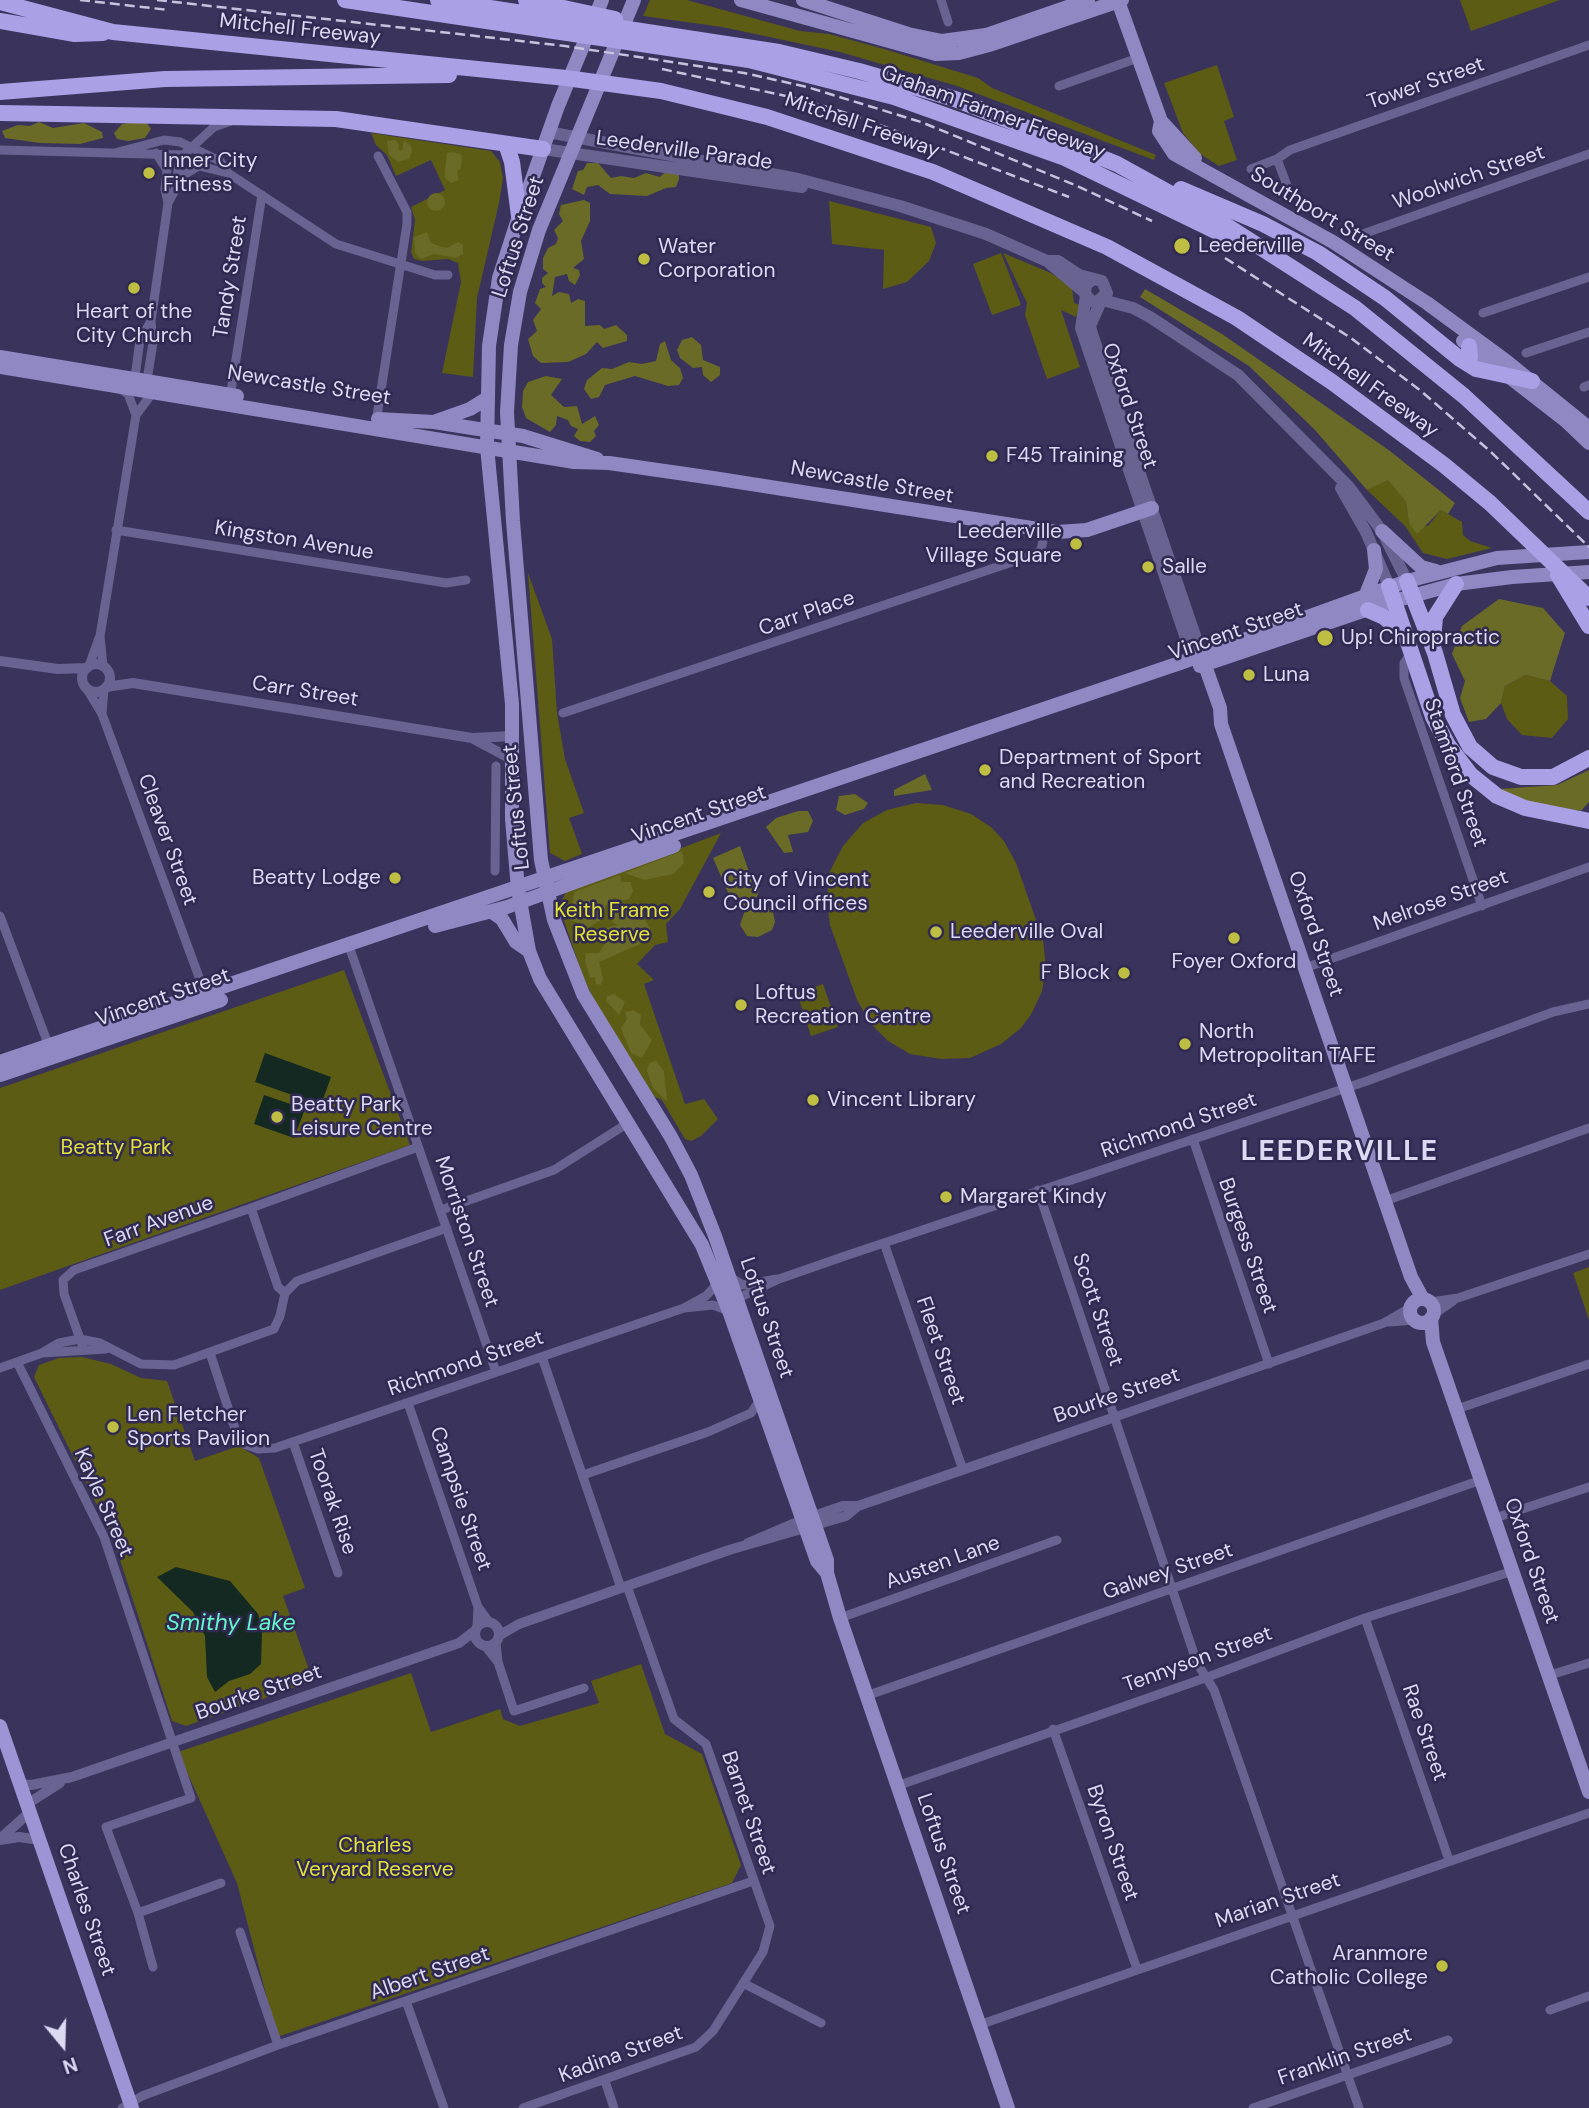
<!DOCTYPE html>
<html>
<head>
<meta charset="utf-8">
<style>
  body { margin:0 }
  #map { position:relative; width:1589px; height:2108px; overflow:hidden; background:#3a335c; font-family:"DM Sans",sans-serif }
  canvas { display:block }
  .north { position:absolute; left:28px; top:2010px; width:70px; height:70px; -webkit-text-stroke:5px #302951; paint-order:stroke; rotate:161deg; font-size:19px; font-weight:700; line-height:28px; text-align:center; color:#dcd9f3 }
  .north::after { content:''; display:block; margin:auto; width:24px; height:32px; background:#dcd9f3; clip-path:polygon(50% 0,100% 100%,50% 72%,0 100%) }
</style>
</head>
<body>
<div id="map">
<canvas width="1589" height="2108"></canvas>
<div class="north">N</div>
</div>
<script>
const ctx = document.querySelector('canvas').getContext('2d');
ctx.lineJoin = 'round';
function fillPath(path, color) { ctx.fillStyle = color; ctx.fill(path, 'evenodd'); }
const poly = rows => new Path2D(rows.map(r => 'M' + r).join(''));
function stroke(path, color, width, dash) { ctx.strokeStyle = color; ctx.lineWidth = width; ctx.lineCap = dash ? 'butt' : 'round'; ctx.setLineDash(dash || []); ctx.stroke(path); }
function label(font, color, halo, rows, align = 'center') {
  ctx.font = font + ' "DM Sans",sans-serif'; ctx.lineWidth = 5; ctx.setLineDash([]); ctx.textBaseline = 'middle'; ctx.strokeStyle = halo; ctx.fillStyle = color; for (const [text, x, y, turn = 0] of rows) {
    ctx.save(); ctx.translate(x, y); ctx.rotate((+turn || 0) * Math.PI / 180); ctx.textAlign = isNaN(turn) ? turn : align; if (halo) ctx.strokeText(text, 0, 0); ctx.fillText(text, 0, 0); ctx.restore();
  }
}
fillPath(poly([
  [650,0,687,0,800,31,829,34,884,49,978,78,992,88,1156,155,1154,160,957,86,840,52,722,27,643,16],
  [1460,0,1560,0,1471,31],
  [1217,65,1234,117,1224,121,1237,160,1219,166,1200,154,1183,133,1164,83],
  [371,133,491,151,500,162,503,178,499,203,477,298,473,377,442,373,461,282,458,263,448,259,422,261,414,259,411,252,415,220,411,207,445,190,431,160,396,176,387,155,376,145],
  [829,201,931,227,936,243,929,261,907,282,883,289,884,250,832,244],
  [1001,253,1021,305,992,315,973,264],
  [1003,253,1051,273,1072,287,1074,303,1080,305,1076,317,1061,310,1080,367,1047,379,1025,315,1027,303],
  [1388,479,1406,502,1409,523,1428,526,1441,510,1462,522,1463,535,1470,541,1492,548,1447,559,1423,553,1405,526,1367,490],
  [528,573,552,639,557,713,565,759,584,813,569,818,582,854,565,861,550,853],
  [1526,675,1550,681,1567,696,1568,719,1552,738,1522,735,1507,719,1501,703,1505,686],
  [916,803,943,805,971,814,991,827,1004,841,1016,863,1043,940,1046,968,1042,991,1032,1013,1021,1028,1001,1044,970,1058,941,1059,910,1054,888,1041,871,1024,857,1000,830,925,827,901,829,873,843,846,863,823,887,810],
  [721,833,680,909,666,924,668,942,655,945,637,964,654,980,644,984,685,1104,704,1099,718,1119,701,1136,691,1141,685,1139,662,1100,653,1096,602,1016,583,977,559,906,566,892],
  [344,970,410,1145,0,1290,0,1088],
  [823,984,838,1027,811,1036,797,993],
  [1589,1267,1589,1320,1573,1273],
  [82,1357,111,1364,141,1378,167,1381,195,1461,239,1446,259,1458,305,1588,283,1596,313,1681,186,1726,172,1721,113,1538,34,1377,39,1365,59,1358],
  [641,1664,665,1734,702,1754,741,1865,732,1883,277,2037,237,1883,178,1752,411,1673,431,1732,500,1709,503,1719,520,1726,599,1703,591,1681]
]), '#5c5c14');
fillPath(poly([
  [39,122,53,128,84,123,102,132,103,138,80,144,40,143,5,138,2,131,18,125,30,126],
  [134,122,147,123,151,129,145,138,128,141,117,139,114,133,122,124],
  [395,140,399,144,398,150,402,150,404,141,410,145,412,150,409,159,398,162,389,155,387,141],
  [453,152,462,155,461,168,457,171,459,180,451,183,445,178,445,171,447,153],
  [587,163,598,163,611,178,621,176,634,178,646,173,660,177,669,168,679,172,679,179,676,187,666,188,647,196,610,194,598,185,587,187,584,195,572,189,578,171,583,170],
  '427 202a9 9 0 1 1 18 0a9 9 0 1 1-18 0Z',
  [584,200,590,203,590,221,581,241,584,259,573,268,579,270,580,275,575,285,569,281,567,274,555,277,552,296,559,292,569,294,571,303,578,299,585,301,585,326,600,325,604,329,616,325,627,335,627,341,603,348,597,342,586,354,568,362,541,363,533,356,528,339,537,331,533,320,541,309,535,303,540,289,546,287,542,283,542,278,548,273,543,269,543,258,548,248,556,244,558,238,554,230,563,221,559,214,561,205],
  [427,232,431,243,439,246,447,248,458,242,463,245,463,254,456,258,434,254,421,259,415,253,414,237],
  [1145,289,1222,334,1390,451,1455,503,1448,514,1441,510,1417,534,1409,523,1406,502,1388,480,1367,490,1315,430,1249,366,1140,297],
  [692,337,701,345,703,360,720,367,720,375,711,382,703,375,702,367,693,368,680,358,677,350,682,340],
  [665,341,671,360,680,368,683,378,679,385,668,386,635,376,605,385,599,397,591,399,584,389,587,380,602,368,612,369,629,362,642,364,656,361,660,344],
  [546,376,562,379,551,395,564,407,577,406,582,424,595,416,599,425,594,431,596,436,590,442,580,441,574,436,578,429,571,426,568,420,557,416,556,425,550,432,526,418,522,407,523,391,528,382],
  [1499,599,1543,608,1565,633,1550,681,1526,675,1505,686,1501,703,1486,719,1469,722,1460,698,1465,681,1452,654,1462,626],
  [1589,770,1589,802,1581,811,1532,804,1499,789,1557,785],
  [925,774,932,790,894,796,894,790],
  [855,794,868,803,864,809,845,815,836,810,839,796],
  [798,811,808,811,813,821,808,832,788,835,793,852,784,853,766,827,776,818],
  [740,846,754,886,760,888,757,897,749,900,755,906,764,905,773,912,775,922,772,930,758,937,747,936,740,925,744,913,742,907,729,895,713,858],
  [682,851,684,863,673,874,644,880,625,873],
  [620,875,621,882,630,882,633,891,629,899,620,901,614,897,612,903,606,905,601,920,589,927,570,920,574,892],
  [625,907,631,910,634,918,645,920,650,928,649,934,640,944,599,962,603,978,601,985,596,984,595,977,590,978,585,961,586,953,599,953,610,936,604,934,602,929,618,925,612,922,615,911],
  [614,994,625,1002,619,1015,606,1001,607,996],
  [633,1010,641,1015,640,1025,652,1040,642,1058,631,1053,621,1028,627,1019,625,1012],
  [656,1061,664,1071,667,1101,653,1088,647,1071,649,1063]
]), '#6a6b26');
fillPath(poly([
  [265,1053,331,1077,321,1105,255,1082],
  [264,1095,305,1109,294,1138,254,1124],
  [176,1567,230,1581,258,1614,262,1632,261,1664,250,1674,229,1681,215,1692,207,1677,205,1636,193,1612,157,1577]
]), '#142922');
stroke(poly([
  [941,0,948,22],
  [1059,86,1138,58],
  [0,150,184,155],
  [118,152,164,140,180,142,220,161,228,173,336,244,435,275,448,275],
  [156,153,167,170,165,189,168,203],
  [1277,159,1288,188],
  [1251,169,1277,159,1290,150,1589,45],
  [177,179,199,166,228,173],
  [1360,235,1589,154],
  [1483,313,1589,277],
  [1526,353,1589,332],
  [147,380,153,343,151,321,168,203,175,190,180,158,214,127,231,121],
  [134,384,140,340,151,321],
  [1584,387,1589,385],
  [122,390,128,394,136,415],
  [230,397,262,195],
  [376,422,407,224,407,212,378,156],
  [116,530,446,583,466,580],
  [1411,653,1404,663,1404,678,1482,906],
  [89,666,99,638],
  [103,666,100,636,136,415,153,392],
  [87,689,102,714,206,996],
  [563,713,1033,555,1041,550,1045,530],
  [102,714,104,689],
  [495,871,496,766],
  [0,916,50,1049],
  [349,946,496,1372],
  [1305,968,1589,867],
  [1193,1139,1269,1364],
  [1038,1190,1197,1663,1214,1690,1359,2108],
  [1385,1201,1589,1128],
  [251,1208,418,1147],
  [441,1210,554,1170,628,1123],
  [884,1243,963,1470],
  [731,1278,743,1285,777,1279],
  [732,1301,779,1279,845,1256,1364,1082,1553,1012,1589,1004],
  [1431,1302,1458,1298,1589,1254],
  [684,1308,713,1305,729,1311],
  [1433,1315,1453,1301],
  [1390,1322,1414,1320],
  [84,1350,64,1294,63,1280,74,1270,251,1208,278,1287,285,1293],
  [42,1353,106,1349],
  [210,1353,236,1432,244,1444,258,1449,275,1448,684,1308,706,1296,718,1283],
  [542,1357,621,1588],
  [17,1362,104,1537,191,1798,106,1827,138,1913,153,1967],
  [0,1368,42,1353,59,1343,80,1339,100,1343,141,1364,174,1365,274,1329,280,1316,285,1293,297,1281,447,1228],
  [408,1403,478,1607,489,1622],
  [1457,1409,1589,1364],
  [1115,1417,1384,1323,1410,1308],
  [293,1442,338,1573],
  [583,1475,708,1432,751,1413,760,1400],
  [1495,1518,1589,1487],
  [840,1618,1057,1540],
  [1365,1618,1449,1860],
  [477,1627,478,1607],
  [496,1643,498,1662,514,1711,584,1688],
  [485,1646,497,1661],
  [1547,1676,1589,1663],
  [866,1696,1481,1480],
  [1053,1729,1137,1969],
  [897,1786,1205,1678,1365,1618,1513,1571],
  [138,1913,221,1883],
  [240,1932,278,2045],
  [743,1983,821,2023],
  [406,2001,444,2108],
  [1550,2010,1589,1996],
  [979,2025,1589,1813],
  [605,2081,614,2108],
  [122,2108,142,2096,278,2045,753,1881],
  [523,2108,696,2047,713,2031,763,1952,770,1926,706,1744,674,1719,627,1586],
  [1253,2108,1448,2040]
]), '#686390', 9);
stroke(poly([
  [0,661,58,669,87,668],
  '82 678a14 14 0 1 1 28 0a14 14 0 1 1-28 0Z',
  [106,687,133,683,472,738,513,736],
  [472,738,513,760],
  [748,1543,802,1520,843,1506,858,1506,1115,1417],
  '475 1634a12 12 0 1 1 24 0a12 12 0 1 1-24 0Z',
  [500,1635,519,1624,729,1550,846,1516,858,1506],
  [20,1784,31,1785,72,1777,459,1643,476,1630],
  [27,1804,60,1783],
  [2,1837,30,1812],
  [0,1840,19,1837,40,1840]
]), '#686390', 10);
stroke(poly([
  [548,132,798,179,900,206,986,234,1047,261,1084,292],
  [543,149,802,187],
  [1047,261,1058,261,1079,275,1102,281,1107,293,1097,302,1091,301,1085,294,1086,285,1092,280],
  [1086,296,1081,328,1193,659],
  [1102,300,1133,308,1150,317,1238,375,1349,487,1382,531,1407,581],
  [1101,301,1090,326,1093,337,1202,656],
  [1341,488,1366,532,1389,586]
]), '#686390', 12);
stroke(poly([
  [602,0,558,106,519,216,499,278,489,346,487,447,512,704,512,819,518,889,529,951,540,979,702,1245,729,1311,817,1561,827,1573],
  [634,0,539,230,520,292,511,345,507,412,513,521,541,860,554,920,583,994,671,1137,691,1175,715,1236,827,1560,827,1573,840,1618,1008,2108],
  [741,0,936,54,959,53,989,45,1122,0],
  [803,0,908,34,942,41,986,35,1088,0],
  [1118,1,1161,121,1159,131,1174,154,1333,242,1427,303,1506,361,1589,428],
  [1161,121,1195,158],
  [1463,341,1566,421,1589,443],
  [0,357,237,396],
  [0,367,574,462,609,463,713,478,1057,532,1087,530,1152,508],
  [378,419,434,422,523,436,597,459],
  [436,421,470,409,486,399],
  [1382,531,1421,567,1436,571],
  [1365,597,1376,569,1374,550],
  [1202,657,1220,708,1221,724,1411,1277,1423,1299],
  [1200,666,1383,604,1456,584,1512,577,1589,572],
  [492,912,502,919,516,942,529,951],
  [435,926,507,907,674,846],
  [0,1062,1180,663,1407,581,1497,558,1589,552],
  [0,1075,221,1000],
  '1410 1311a12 12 0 1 1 24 0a12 12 0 1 1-24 0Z',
  [1431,1318,1433,1342,1589,1792]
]), '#8f88c3', 14);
stroke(poly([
  [0,1726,132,2108]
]), '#9c94d4', 14);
stroke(poly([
  [345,0,749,60,894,97,1065,158,1232,239],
  [438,0,779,52,859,71,955,99,1117,164,1213,217,1355,308,1464,396,1589,512],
  [526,0,615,19],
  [0,2,113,32,566,78,661,91,767,117,933,172,1107,247,1237,318,1332,382,1444,465,1490,503,1589,598],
  [0,21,75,34,103,33],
  [0,92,165,79,449,75],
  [0,113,336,119,543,149],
  [506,144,512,162,519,216],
  [1181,189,1263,224,1318,253,1385,298,1460,359,1476,369,1532,381],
  [1460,359,1470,357,1469,346],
  [1558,575,1589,626],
  [1407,581,1435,653,1453,715,1470,747,1493,767,1521,777,1553,777,1589,758],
  [1389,586,1433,717,1448,745,1471,775,1497,796,1525,808,1589,821],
  [1368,610,1384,617,1405,635],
  [1433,640,1435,617,1456,584]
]), '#a9a0e5', 16);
stroke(poly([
  [80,0,169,10],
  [157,0,565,46,744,73,807,87,921,122,1075,185,1152,221],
  [662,69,804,100,859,117,1069,197],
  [1225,258,1351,338,1421,391,1491,452,1589,547]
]), '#c6c3df', 2.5, [10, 5]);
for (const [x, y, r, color] of [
  [149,173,7,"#bebf42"],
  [1182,246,9,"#bebf42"],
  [644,259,7,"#bebf42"],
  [134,288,7,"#bebf42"],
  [992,456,7,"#bebf42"],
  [1076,544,7,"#bebf42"],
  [1148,567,7,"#bebf42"],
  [1325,638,9,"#bebf42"],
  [1249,675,7,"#bebf42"],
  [985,770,7,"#bebf42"],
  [395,878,7,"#bebf42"],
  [709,892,7,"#bebf42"],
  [936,932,7,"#bebf42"],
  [1234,938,7,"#bebf42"],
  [1124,973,7,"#bebf42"],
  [741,1005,7,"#bebf42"],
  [1185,1044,7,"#bebf42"],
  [813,1100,7,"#bebf42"],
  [277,1117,7,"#bebf42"],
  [946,1197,7,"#bebf42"],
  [113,1427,7,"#bebf42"],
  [1442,1966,7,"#bebf42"]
]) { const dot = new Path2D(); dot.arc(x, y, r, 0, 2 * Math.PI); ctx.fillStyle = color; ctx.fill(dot); stroke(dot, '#302951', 2.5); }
label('21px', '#dcd9f3', '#302951', [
  ["Mitchell Freeway",300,30,6],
  ["Tower Street",1426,84,-19],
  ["Graham Farmer Freeway",993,113,20],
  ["Mitchell Freeway",862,126,19],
  ["Leederville Parade",684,151,8],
  ["Woolwich Street",1469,178,-19],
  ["Southport Street",1322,215,31],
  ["Loftus Street",519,237,-72],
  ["Tandy Street",231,277,-81],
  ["Newcastle Street",309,386,9],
  ["Mitchell Freeway",1370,386,36],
  ["Oxford Street",1129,406,71],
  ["Newcastle Street",872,483,10],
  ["Kingston Avenue",294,541,9],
  ["Carr Place",807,614,-19],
  ["Vincent Street",1236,632,-19],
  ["Carr Street",305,692,9],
  ["Stamford Street",1455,773,71],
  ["Loftus Street",517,807,-96],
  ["Vincent Street",699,815,-19],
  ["Cleaver Street",167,840,70],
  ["Melrose Street",1441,901,-20],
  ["Oxford Street",1315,934,71],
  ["Vincent Street",163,998,-19],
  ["Richmond Street",1179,1126,-19],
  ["Farr Avenue",159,1222,-20],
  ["Morriston Street",466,1232,71],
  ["Burgess Street",1247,1246,71],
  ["Scott Street",1097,1310,71],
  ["Loftus Street",766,1318,71],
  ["Fleet Street",940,1351,71],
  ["Richmond Street",466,1364,-19],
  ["Bourke Street",1117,1396,-19],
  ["Campsie Street",460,1499,71],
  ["Toorak Rise",332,1502,71],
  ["Kayle Street",103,1503,66],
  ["Oxford Street",1531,1561,71],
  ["Austen Lane",943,1563,-20],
  ["Galwey Street",1168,1572,-19],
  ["Tennyson Street",1198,1660,-20],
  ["Bourke Street",259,1693,-19],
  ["Rae Street",1424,1733,71],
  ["Barnet Street",748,1813,71],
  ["Byron Street",1112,1843,71],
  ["Loftus Street",943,1854,71],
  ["Marian Street",1278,1901,-19],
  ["Charles Street",86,1910,71],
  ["Albert Street",430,1974,-19],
  ["Kadina Street",621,2055,-20],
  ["Franklin Street",1345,2057,-19]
]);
label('21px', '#dcd9f3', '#302951', [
  ["Inner City",163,161],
  ["Fitness",163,185],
  ["Leederville",1198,246],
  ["Water",658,247],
  ["Corporation",658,271],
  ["Heart of the",134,312,"center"],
  ["City Church",134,336,"center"],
  ["F45 Training",1006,456],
  ["Leederville",1062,532,"right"],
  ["Village Square",1062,556,"right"],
  ["Salle",1162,567],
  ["Up! Chiropractic",1341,638],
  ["Luna",1263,675],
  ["Department of Sport",999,758],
  ["and Recreation",999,782],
  ["Beatty Lodge",381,878,"right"],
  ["City of Vincent",723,880],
  ["Council offices",723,904],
  ["Leederville Oval",950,932],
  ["Foyer Oxford",1234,962,"center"],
  ["F Block",1110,973,"right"],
  ["Loftus",755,993],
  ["Recreation Centre",755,1017],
  ["North",1199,1032],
  ["Metropolitan TAFE",1199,1056],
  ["Vincent Library",827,1100],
  ["Beatty Park",291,1105],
  ["Leisure Centre",291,1129],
  ["Margaret Kindy",960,1197],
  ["Len Fletcher",127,1415],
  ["Sports Pavilion",127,1439],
  ["Aranmore",1428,1954,"right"],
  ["Catholic College",1428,1978,"right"]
], 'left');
label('21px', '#e3e336', '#302951', [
  ["Keith Frame",612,911],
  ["Reserve",612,935],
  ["Beatty Park",116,1148],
  ["Charles",375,1846],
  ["Veryard Reserve",375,1870]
]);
label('italic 23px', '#62f7ca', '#302951', [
  ["Smithy Lake",231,1624]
]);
ctx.letterSpacing = '2px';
label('bold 28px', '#dcd9f3', '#302951', [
  ["LEEDERVILLE",1340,1153]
]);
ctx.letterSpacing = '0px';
</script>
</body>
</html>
